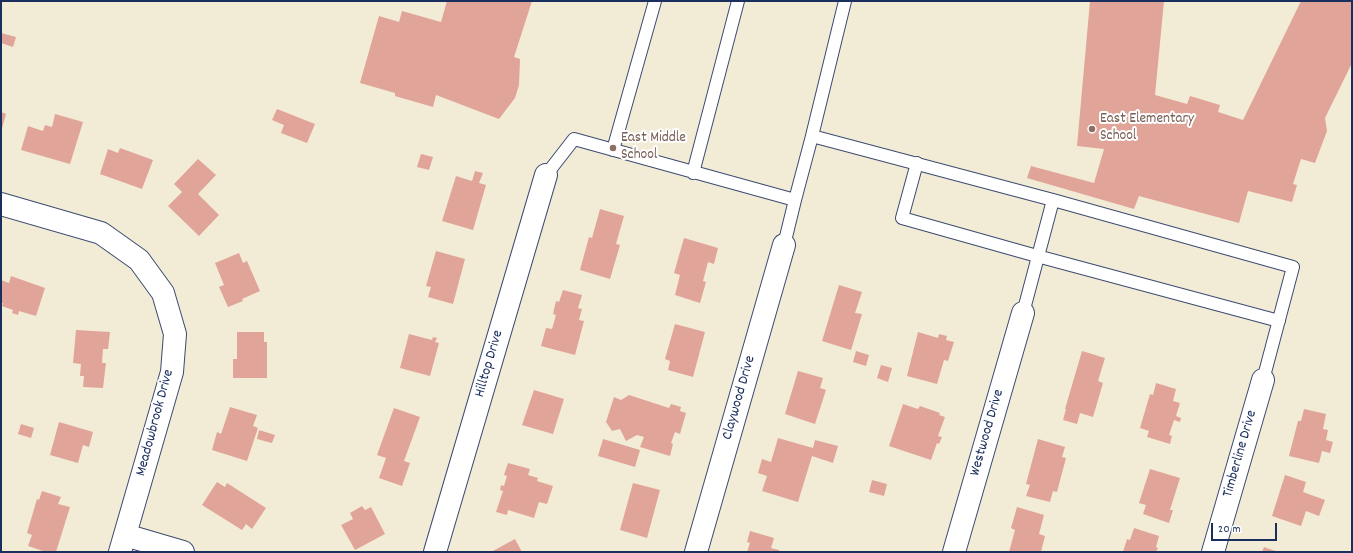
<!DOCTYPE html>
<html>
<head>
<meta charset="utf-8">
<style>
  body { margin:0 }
  #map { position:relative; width:1353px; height:553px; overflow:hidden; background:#f2ecd7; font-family:Dekko,sans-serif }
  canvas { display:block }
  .frame { position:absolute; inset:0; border:2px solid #1b2f5e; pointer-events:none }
  .scale { position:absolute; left:1211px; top:523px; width:66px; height:18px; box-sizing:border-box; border:2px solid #1b2f5e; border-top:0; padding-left:5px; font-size:12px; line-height:14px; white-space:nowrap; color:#1b2f5e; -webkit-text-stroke:3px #fff; paint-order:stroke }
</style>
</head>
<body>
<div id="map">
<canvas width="1353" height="553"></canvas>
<div class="frame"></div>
<div class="scale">20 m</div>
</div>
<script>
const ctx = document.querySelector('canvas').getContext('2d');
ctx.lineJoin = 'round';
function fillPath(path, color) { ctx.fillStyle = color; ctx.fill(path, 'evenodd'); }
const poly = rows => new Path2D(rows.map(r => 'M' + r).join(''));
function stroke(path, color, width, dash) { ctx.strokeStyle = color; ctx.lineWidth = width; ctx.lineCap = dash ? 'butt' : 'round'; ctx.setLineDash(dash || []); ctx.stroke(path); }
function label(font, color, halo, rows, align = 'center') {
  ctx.font = font + ' Dekko,sans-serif'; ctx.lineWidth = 4; ctx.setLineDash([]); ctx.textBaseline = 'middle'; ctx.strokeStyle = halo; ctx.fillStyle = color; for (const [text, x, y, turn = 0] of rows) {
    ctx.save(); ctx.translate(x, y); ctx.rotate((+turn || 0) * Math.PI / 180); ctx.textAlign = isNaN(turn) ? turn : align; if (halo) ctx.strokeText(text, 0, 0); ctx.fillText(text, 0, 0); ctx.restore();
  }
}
fillPath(poly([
  [447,1,532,1,514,57,520,59,519,85,515,98,499,119,436,95,433,107,395,96,395,93,360,83,379,16,399,22,402,11,441,22],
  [1090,1,1164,1,1155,95,1187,104,1190,96,1220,105,1218,112,1243,120,1301,1,1352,1,1352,63,1325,118,1327,131,1315,163,1301,159,1293,184,1297,185,1292,202,1248,191,1239,223,1139,196,1134,209,1027,178,1031,166,1094,183,1104,149,1077,146],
  [1,33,16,37,13,47,1,43],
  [277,109,315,124,307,143,281,133,284,125,272,120],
  [1,112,6,114,1,132],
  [55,114,83,122,70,164,21,150,28,126,43,131,45,125,52,127],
  [120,148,153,160,142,189,100,174,108,149,118,153],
  [421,154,433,157,429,170,417,167],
  [198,159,216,175,198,194,219,215,199,236,168,206,182,192,174,184],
  [475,171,483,173,479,183,486,185,473,230,442,221,456,176,472,181],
  [600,209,624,216,616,244,620,245,610,279,580,270,589,237,592,238],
  [684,238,718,248,714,264,708,262,703,281,706,282,700,303,675,295,680,275,674,273],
  [436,251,465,259,453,304,428,297,431,287,426,286],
  [239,253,243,263,247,261,260,291,242,299,243,301,228,307,219,287,224,285,215,263],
  [11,276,45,288,36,316,19,311,18,315,12,313,13,310,2,306,3,303,1,303,1,280,9,283],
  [839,285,862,292,855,313,862,314,851,350,822,341],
  [563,290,582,295,578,308,582,309,579,320,584,321,575,355,541,346,546,328,552,329,556,315,553,314,556,301,559,302],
  [675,324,705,332,693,377,668,370,670,361,665,359],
  [76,330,110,332,108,349,103,349,102,363,106,363,103,388,83,387,84,376,80,376,81,364,73,363],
  [237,332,264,332,264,342,267,342,267,378,233,378,233,359,237,359],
  [918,332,938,338,939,334,947,336,946,340,954,342,948,361,944,360,937,384,907,376],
  [409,334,432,340,433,337,437,338,435,342,439,343,430,376,400,368],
  [856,351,869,355,866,366,853,362],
  [1082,351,1105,358,1098,381,1103,383,1093,417,1080,413,1077,424,1063,420,1066,409,1065,409],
  [881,365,892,368,888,382,877,378],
  [798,371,823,378,820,388,826,390,815,424,785,414],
  [1156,383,1176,389,1173,401,1180,403,1176,416,1181,418,1180,422,1174,420,1169,435,1172,436,1170,444,1147,437,1149,431,1140,428,1150,394,1153,395],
  [534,390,564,399,553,434,522,425],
  [629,395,669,408,671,404,681,407,680,411,686,413,680,434,675,432,671,443,673,444,670,456,640,447,644,437,637,435,626,441,620,429,612,431,606,422,614,397,621,400],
  [903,404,918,409,920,406,940,413,939,415,945,417,938,436,942,437,939,444,937,443,931,460,889,446],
  [230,407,257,415,253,426,258,428,247,461,212,450,217,432,221,434],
  [394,408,420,417,404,461,410,463,402,486,379,478,386,458,377,455],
  [1304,409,1326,414,1323,429,1328,430,1326,440,1333,442,1330,453,1322,451,1319,463,1289,456,1298,421,1301,421],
  [59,422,93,432,89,447,83,445,78,463,50,455],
  [21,424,34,428,31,438,18,434],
  [259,430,275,435,272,443,257,439],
  [778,438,813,448,815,440,838,446,833,463,812,456,798,502,762,491,767,476,758,473,762,459,771,462],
  [603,439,640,450,635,467,598,456],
  [1038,439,1065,447,1062,457,1066,458,1057,492,1053,491,1050,502,1026,496,1030,485,1026,484],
  [508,463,530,469,528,475,538,478,537,481,553,486,547,504,539,502,534,518,508,510,507,515,496,512,503,491,500,490,501,485,504,486,507,476,504,475],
  [1150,469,1180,478,1170,510,1173,510,1169,523,1143,514,1146,505,1139,503],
  [1285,475,1306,482,1303,492,1325,500,1319,516,1306,511,1301,526,1272,516],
  [872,480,887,484,884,496,869,492],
  [217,482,225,487,227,483,266,508,252,529,246,524,242,530,202,505],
  [633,483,660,490,647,538,620,530],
  [42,491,61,497,58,504,70,507,56,552,46,552,28,546,32,535,27,533,37,499,39,500],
  [362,506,365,510,371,507,385,534,355,550,341,525,353,519,350,513],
  [1017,507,1044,515,1039,534,1045,536,1041,552,1009,552,1015,530,1011,528],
  [1134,528,1159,536,1156,547,1158,548,1156,552,1123,552,1127,539,1130,540],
  [750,531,774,538,771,548,779,550,779,552,747,552,750,543,747,542],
  [515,539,522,552,491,552],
  [1264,547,1278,552,1262,552]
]), '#e1a499');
const lane = poly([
  [845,1,812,136,1053,200,1293,267,1263,380],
  [613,150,655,1],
  [917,163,902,218,1037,256,1279,321],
  [693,173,738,1],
  [546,175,574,139,795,200,784,245],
  [795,200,812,136],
  [1023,313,1053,200]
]);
const street = poly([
  [1,204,101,233,139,260,163,293,175,334,172,372,120,552],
  [125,535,183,552],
  [435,552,546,175],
  [696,552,784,245],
  [954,552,1023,313],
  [1213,552,1263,380]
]);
stroke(lane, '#3b4b70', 14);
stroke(street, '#3b4b70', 24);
stroke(lane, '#fff', 12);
stroke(street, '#fff', 22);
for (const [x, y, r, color] of [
  [1092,129,4,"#8d6e63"],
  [613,148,4,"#8d6e63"]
]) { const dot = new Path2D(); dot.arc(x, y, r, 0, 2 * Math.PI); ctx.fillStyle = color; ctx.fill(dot); stroke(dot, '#fff', 1.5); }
label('15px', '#785e54', '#fff', [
  ["East Elementary",1100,120],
  ["School",1100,137],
  ["East Middle",621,139],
  ["School",621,156]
], 'left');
label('15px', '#1b2f5e', '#fff', [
  ["Hilltop Drive",490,364,-74],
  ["Claywood Drive",740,398,-74],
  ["Meadowbrook Drive",156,423,-75],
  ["Westwood Drive",988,433,-74],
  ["Timberline Drive",1241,454,-74]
]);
</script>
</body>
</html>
